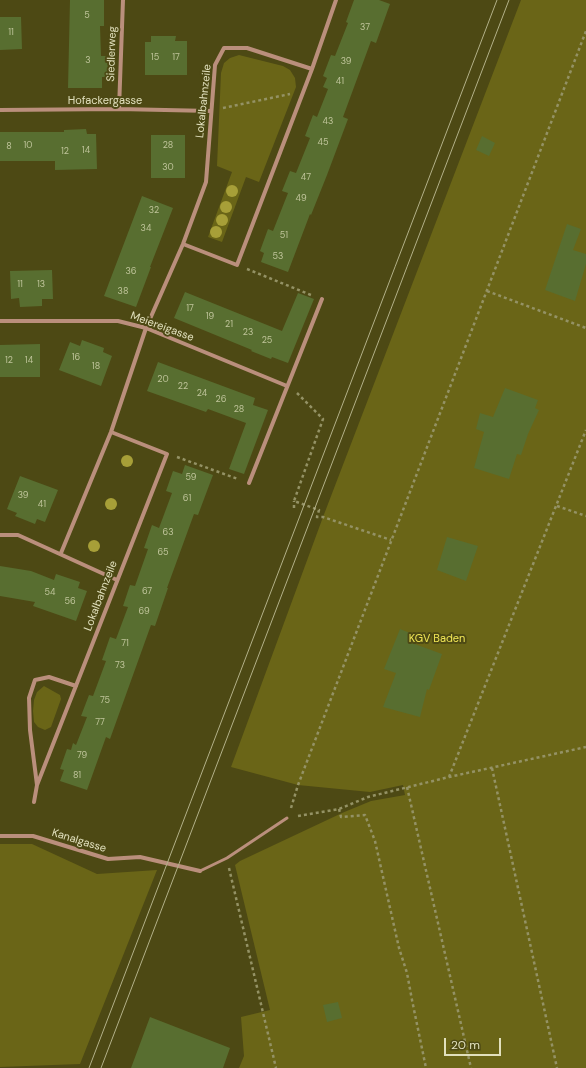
<!DOCTYPE html>
<html>
<head>
<meta charset="utf-8">
<style>
  body { margin:0 }
  #map { position:relative; width:586px; height:1068px; overflow:hidden; background:#4d4914; font-family:"DM Sans",sans-serif }
  canvas { display:block }
  .scale { position:absolute; left:444px; top:1038px; width:57px; height:18px; box-sizing:border-box; border:2px solid #e1e0bd; border-top:0; padding-left:5px; font-size:12px; line-height:14px; white-space:nowrap; color:#e1e0bd; -webkit-text-stroke:3px #4d4914; paint-order:stroke }
</style>
</head>
<body>
<div id="map">
<canvas width="586" height="1068"></canvas>
<div class="scale">20 m</div>
</div>
<script>
const ctx = document.querySelector('canvas').getContext('2d');
ctx.lineJoin = 'round';
function fillPath(path, color) { ctx.fillStyle = color; ctx.fill(path, 'evenodd'); }
const poly = rows => new Path2D(rows.map(r => 'M' + r).join(''));
function stroke(path, color, width, dash) { ctx.strokeStyle = color; ctx.lineWidth = width; ctx.lineCap = dash ? 'butt' : 'round'; ctx.setLineDash(dash || []); ctx.stroke(path); }
function label(font, color, halo, rows, align = 'center') {
  ctx.font = font + ' "DM Sans",sans-serif'; ctx.lineWidth = 4; ctx.setLineDash([]); ctx.textBaseline = 'middle'; ctx.strokeStyle = halo; ctx.fillStyle = color; for (const [text, x, y, turn = 0] of rows) {
    ctx.save(); ctx.translate(x, y); ctx.rotate((+turn || 0) * Math.PI / 180); ctx.textAlign = isNaN(turn) ? turn : align; if (halo) ctx.strokeText(text, 0, 0); ctx.fillText(text, 0, 0); ctx.restore();
  }
}
fillPath(poly([
  [521,0,586,0,586,1068,239,1068,244,1056,241,1017,270,1010,235,865,240,861,342,813,371,801,405,795,403,785,370,792,298,785,231,767,323,517],
  [239,55,283,66,290,70,295,78,296,87,259,182,246,177,222,242,208,237,232,172,217,166,221,73,224,63,230,58],
  [44,686,60,695,61,699,51,727,45,730,38,727,34,722,33,711,34,700,37,692],
  [0,844,32,844,97,874,157,870,80,1064,0,1067]
]), '#6a6517');
fillPath(poly([
  [70,0,104,0,104,26,100,26,101,56,109,56,109,77,102,77,102,88,68,88],
  [354,0,379,0,390,4,376,43,371,41,343,117,348,119,327,175,311,215,310,214,288,272,261,262,264,253,260,251,268,229,273,231,288,193,282,191,290,171,296,173,310,138,305,136,313,115,317,117,328,89,323,87,327,78,323,76,331,55,335,56,348,23,346,22],
  [0,17,21,17,22,49,0,50],
  [151,36,176,36,175,41,187,41,187,75,145,75,145,42,151,42],
  [86,129,87,134,96,134,97,169,55,170,55,161,0,161,0,132,64,132,64,130],
  [151,135,185,135,185,178,151,178],
  [482,136,495,143,489,156,476,150],
  [142,196,173,208,150,267,151,267,136,307,104,296],
  [567,224,581,229,573,250,586,254,586,264,575,301,545,290],
  [52,270,53,299,42,299,42,306,20,307,19,298,11,299,10,271],
  [185,292,282,331,298,293,314,299,288,363,272,357,271,359,251,351,252,350,174,318],
  [82,340,104,348,103,352,112,356,101,386,59,370,70,342,80,346],
  [40,344,40,377,0,377,0,345],
  [158,362,255,398,253,405,268,410,244,474,229,469,246,423,208,409,206,412,147,391],
  [505,388,538,400,535,408,539,410,528,434,521,455,517,454,509,479,474,468,484,432,476,429,480,413,493,417],
  [185,465,213,475,198,515,194,514,167,588,168,588,155,626,151,625,110,739,106,737,87,790,60,781,64,770,60,769,67,749,71,750,73,743,76,745,87,717,81,716,89,695,93,696,106,661,102,660,110,637,116,639,128,607,123,606,130,585,135,586,148,549,144,548,152,525,159,528,172,493,166,491,173,471,182,474],
  [20,476,58,490,45,522,37,519,35,524,15,516,17,513,7,509],
  [447,537,478,546,466,581,437,570],
  [0,566,31,571,54,580,56,574,80,582,78,588,87,591,76,621,33,606,35,602,0,596],
  [400,629,415,635,412,643,442,654,429,690,427,689,420,717,383,707,396,673,384,669],
  [338,1002,342,1018,327,1022,323,1005],
  [150,1017,230,1048,223,1068,131,1068]
]), '#586e30');
stroke(poly([
  [223,108,290,94],
  [247,269,311,295],
  [487,291,586,328],
  [297,393,323,419,294,501,319,510,317,517,323,517,391,540],
  [177,457,238,479],
  [557,506,586,516],
  [294,508,294,501],
  [492,768,557,1068],
  [449,777,586,430],
  [407,787,471,1068],
  [291,808,298,785,586,31],
  [339,809,341,817,365,815,375,841,399,948,407,973,412,1000,426,1068],
  [298,816,339,809,368,797,449,777,586,747],
  [229,868,276,1068]
]), '#949265', 2.5, [3, 3]);
stroke(poly([
  [200,871,227,858,287,818]
]), '#ba8f7c', 3);
stroke(poly([
  [119,109,123,0],
  [0,110,119,109,211,111],
  [183,244,237,265,312,69,336,0],
  [0,321,118,321,146,328,287,386],
  [249,483,322,299],
  [0,535,18,535,117,580],
  [61,553,111,432,146,328,183,244,206,182,215,65,224,48,247,48,312,69],
  [37,785,30,730,29,698,35,680,49,677,76,686],
  [34,802,37,785,167,454,111,432],
  [0,836,33,836,108,859,140,857,200,871]
]), '#ba8f7c', 4);
stroke(poly([
  [89,1068,497,0],
  [101,1068,509,0]
]), '#b3b189', 1);
ctx.fillStyle = '#a79f38';
for (const [x, y] of [
  [232,191],
  [226,207],
  [222,220],
  [216,232],
  [127,461],
  [111,504],
  [94,546]
]) { ctx.beginPath(); ctx.arc(x, y, 6, 0, 2 * Math.PI); ctx.fill(); }
label('9px', '#bfc49a', null, [
  ["5",87,16],
  ["37",365,28],
  ["11",11,33],
  ["15",155,58],
  ["17",176,58],
  ["3",88,61],
  ["39",346,62],
  ["41",340,82],
  ["43",328,122],
  ["45",323,143],
  ["10",28,146],
  ["28",168,146],
  ["8",9,147],
  ["14",86,151],
  ["12",65,152],
  ["30",168,168],
  ["47",306,178],
  ["49",301,199],
  ["32",154,211],
  ["34",146,229],
  ["51",284,236],
  ["53",278,257],
  ["36",131,272],
  ["11",20,285],
  ["13",41,285],
  ["38",123,292],
  ["17",190,309],
  ["19",210,317],
  ["21",229,325],
  ["23",248,333],
  ["25",267,341],
  ["16",76,358],
  ["12",9,361],
  ["14",29,361],
  ["18",96,367],
  ["20",163,380],
  ["22",183,387],
  ["24",202,394],
  ["26",221,400],
  ["28",239,410],
  ["59",191,478],
  ["39",23,496],
  ["61",187,499],
  ["41",42,505],
  ["63",168,533],
  ["65",163,553],
  ["67",147,592],
  ["54",50,593],
  ["56",70,602],
  ["69",144,612],
  ["71",125,644],
  ["73",120,666],
  ["75",105,701],
  ["77",100,723],
  ["79",82,756],
  ["81",77,776]
]);
label('11px', '#e1e0bd', '#4d4914', [
  ["Siedlerweg",112,54,-88],
  ["Hofackergasse",105,101],
  ["Lokalbahnzeile",204,101,-84],
  ["Meiereigasse",162,327,20],
  ["Lokalbahnzeile",101,596,-69],
  ["Kanalgasse",79,841,17]
]);
label('11px', '#f0e655', '#4d4914', [
  ["KGV Baden",437,639]
]);
</script>
</body>
</html>
